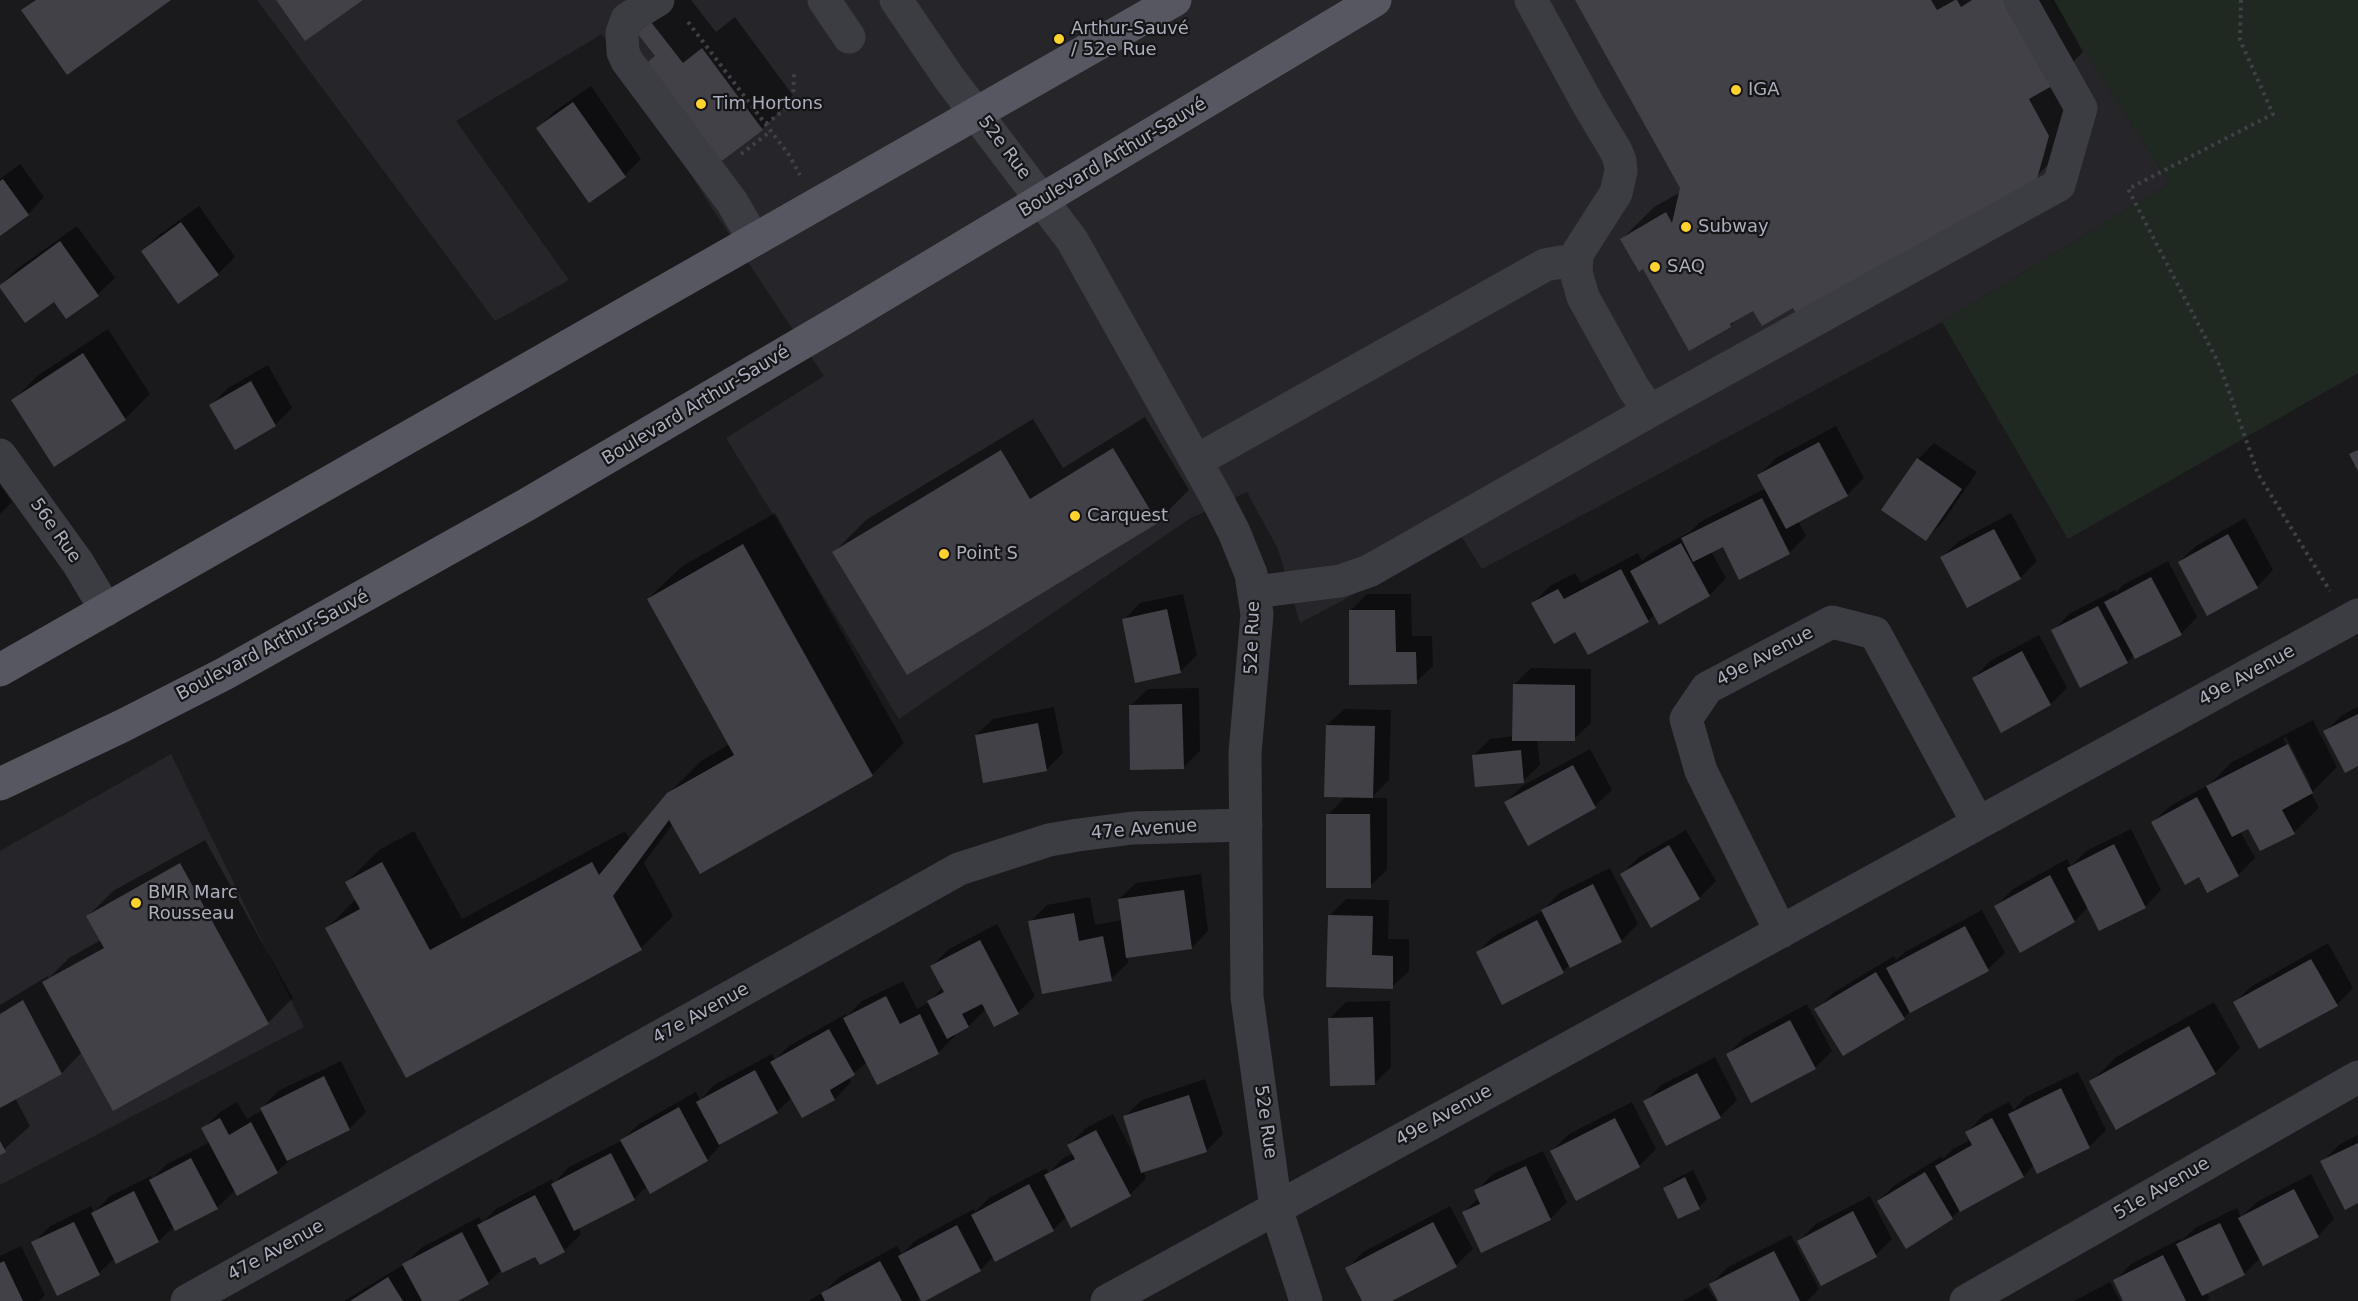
<!DOCTYPE html>
<html>
<head>
<meta charset="utf-8">
<style>
  body { margin:0 }
  canvas { display:block; background:#1a191c }
</style>
</head>
<body>
<canvas width="2358" height="1301"></canvas>
<script>
const ctx = document.querySelector('canvas').getContext('2d');
ctx.lineJoin = 'round';
function fillPath(path, color) { ctx.fillStyle = color; ctx.fill(path, 'evenodd'); }
const poly = rows => new Path2D(rows.map(r => 'M' + r).join(''));
function stroke(path, color, width, dash) { ctx.strokeStyle = color; ctx.lineWidth = width; ctx.lineCap = dash ? 'butt' : 'round'; ctx.setLineDash(dash || []); ctx.stroke(path); }
function label(font, color, halo, rows, align = 'center') {
  ctx.font = font + ' "DejaVu Sans",sans-serif'; ctx.lineWidth = 4.5; ctx.setLineDash([]); ctx.textBaseline = 'middle'; ctx.strokeStyle = halo; ctx.fillStyle = color; for (const [text, x, y, turn = 0] of rows) {
    ctx.save(); ctx.translate(x, y); ctx.rotate((+turn || 0) * Math.PI / 180); ctx.textAlign = isNaN(turn) ? turn : align; if (halo) ctx.strokeText(text, 0, 0); ctx.fillText(text, 0, 0); ctx.restore();
  }
}
fillPath(poly([
  [257,0,2051,0,2170,183,1942,322,1482,569,1462,537,1300,623,1278,549,1247,492,1189,519,899,719,726,438,824,376,715,213,602,34,456,121,569,280,495,321],
  [171,754,304,1027,0,1185,0,851]
]), '#262529');
fillPath(poly([
  [2051,0,2358,0,2358,373,2068,539,1942,322,2170,183]
]), '#1f2821');
fillPath(poly([
  [672,0,691,0,716,32,735,17,794,97,762,129,645,66,656,55,639,33],
  [1577,0,2054,0,2083,52,2063,72,2068,145,2036,177,1794,306,1754,309,1739,317,1730,326,1644,267,1622,239,1654,207,1681,192,1682,188],
  [591,86,641,159,625,175,538,128,555,111],
  [20,164,44,197,28,214,0,234,0,179],
  [199,206,235,257,218,274,143,251,159,235],
  [77,226,115,278,98,294,67,317,55,300,0,286,17,269],
  [108,329,150,394,125,419,55,465,13,401,37,376],
  [268,365,292,408,275,425,236,448,211,405,228,388],
  [1145,417,1189,490,1157,522,834,552,866,520,1033,419,1063,468],
  [1836,426,1864,478,1847,495,1798,521,1806,536,1789,553,1723,545,1711,551,1726,578,1710,595,1660,623,1655,614,1648,621,1576,630,1533,603,1550,586,1575,573,1581,583,1638,553,1642,561,1648,555,1691,531,1700,522,1766,488,1759,475,1776,458],
  [1934,443,1977,472,1942,523,1925,540,1918,459],
  [0,485,12,502,0,514],
  [775,513,904,743,872,775,673,824,644,863,673,916,641,948,407,1076,327,928,356,899,347,882,379,850,414,831,462,919,625,831,630,840,668,794,701,761,730,744,648,599,681,567],
  [2011,513,2037,561,2020,578,1942,557,1959,541],
  [2245,518,2273,570,2257,587,2179,562,2196,546],
  [2168,561,2197,617,2181,634,2134,655,2127,662,2053,631,2069,614,2115,590,2116,592,2123,585],
  [1183,594,1197,655,1180,672,1124,620,1140,603],
  [1367,594,1411,594,1412,636,1432,636,1433,666,1416,682,1350,611],
  [2039,635,2067,688,2051,704,1974,678,1990,661],
  [1531,668,1591,669,1591,723,1574,739,1537,739,1540,765,1523,781,1474,755,1490,739,1514,736,1514,685],
  [1199,688,1200,751,1183,768,1131,705,1148,689],
  [1054,707,1063,753,1046,770,976,735,993,719],
  [2358,707,2358,765,2325,732,2342,715],
  [1344,709,1391,710,1389,780,1371,798,1387,798,1387,870,1370,886,1328,815,1346,796,1327,725],
  [2313,720,2337,767,2311,793,2319,808,2294,832,2248,827,2240,831,2255,858,2238,875,2200,875,2153,822,2170,806,2210,784,2232,762],
  [2286,737,2311,785,2307,785,2283,738],
  [1590,749,1612,790,1595,806,1528,844,1506,802,1522,786],
  [2131,829,2161,890,2145,907,2088,907,2075,921,2020,951,1996,906,2013,889,2067,859,2071,866,2086,851],
  [1686,830,1716,881,1699,898,1622,874,1639,857],
  [205,840,293,998,268,1023,82,1052,62,1073,15,1098,30,1126,0,1153,0,1005,48,976,49,978,69,958,101,940,88,916,113,891],
  [1610,868,1638,924,1621,941,1570,965,1563,971,1503,1003,1477,953,1494,936,1543,911,1559,893],
  [1201,874,1208,931,1192,948,1127,957,1128,963,1111,979,1030,922,1047,905,1090,897,1095,925,1122,920,1119,899,1136,883],
  [1346,899,1389,900,1388,939,1409,939,1409,971,1392,987,1329,916],
  [1982,910,2005,953,1988,969,1910,1011,1904,1018,1816,1010,1833,993,1894,956,1896,960,1905,952],
  [997,924,1035,996,1018,1013,986,1009,969,1026,954,1034,955,1036,938,1053,867,1062,849,1077,851,1082,835,1099,803,1116,792,1097,777,1112,723,1142,707,1160,651,1191,647,1186,634,1199,578,1227,581,1234,564,1251,536,1254,502,1269,488,1283,455,1301,344,1301,406,1263,421,1248,479,1217,482,1223,496,1209,552,1179,554,1183,569,1167,621,1141,639,1124,696,1092,700,1100,714,1085,772,1054,775,1060,789,1046,846,1014,847,1016,862,1001,903,981,917,1009,929,1002,943,987,932,966,949,949],
  [2328,943,2353,988,2337,1005,2235,1002,2252,986],
  [1390,1001,1391,1067,1374,1084,1329,1019,1346,1002],
  [2214,1002,2240,1048,2215,1073,2091,1082,2116,1057],
  [1807,1004,1832,1051,1815,1068,1728,1054,1744,1038],
  [1715,1057,1737,1100,1720,1117,1645,1102,1661,1085],
  [341,1061,366,1112,349,1129,293,1157,277,1172,236,1189,217,1208,174,1226,159,1241,115,1258,99,1273,33,1243,50,1226,91,1206,94,1212,110,1196,151,1176,152,1179,167,1164,210,1142,203,1129,220,1112,237,1102,247,1119,263,1110,262,1108,278,1091],
  [2078,1072,2106,1130,2089,1147,2034,1165,2024,1176,1960,1210,1952,1218,1878,1201,1895,1185,1942,1156,1943,1159,1953,1149,1971,1140,1967,1132,1984,1115,2009,1102,2014,1110,2026,1097],
  [1205,1079,1223,1134,1206,1151,1143,1171,1146,1178,1130,1195,1067,1216,1053,1230,994,1256,980,1270,921,1297,917,1301,808,1301,824,1292,839,1277,897,1246,902,1254,916,1240,974,1209,975,1212,989,1198,1046,1168,1049,1173,1062,1159,1073,1153,1069,1145,1086,1128,1113,1114,1137,1161,1125,1116,1142,1100],
  [1632,1102,1656,1149,1639,1166,1552,1151,1569,1134],
  [2358,1135,2358,1201,2322,1162,2339,1145],
  [1543,1151,1567,1202,1550,1219,1464,1212,1479,1197,1476,1191,1493,1174],
  [1693,1170,1707,1199,1699,1207,1665,1188,1673,1180],
  [2311,1174,2334,1219,2318,1236,2260,1258,2244,1274,2207,1292,2209,1298,2206,1301,2125,1301,2115,1281,2131,1264,2180,1239,2181,1241,2195,1228,2237,1208,2241,1217,2257,1202],
  [1870,1196,1892,1239,1876,1255,1799,1241,1816,1224],
  [1450,1206,1473,1249,1456,1265,1389,1301,1364,1301,1347,1269,1363,1252],
  [1791,1235,1819,1289,1807,1301,1720,1301,1711,1284,1728,1267],
  [21,1246,45,1295,39,1301,0,1301,0,1256],
  [2110,1282,2120,1301,2074,1301],
  [1707,1287,1716,1301,1683,1301]
]), '#0007');
fillPath(poly([
  [36,0,171,0,67,75,21,10],
  [276,0,363,0,305,41],
  [1575,0,1931,0,1937,10,1955,0,1957,0,1961,7,1972,0,2004,0,2052,86,2029,99,2049,136,2037,179,1796,313,1793,308,1762,326,1753,311,1730,324,1731,327,1689,351,1643,269,1639,272,1620,239,1666,212,1672,223,1680,188],
  [651,22,683,63,702,48,763,130,719,163,643,66,655,56,637,33],
  [573,102,626,177,589,203,536,128],
  [3,179,29,215,0,236,0,181],
  [181,222,219,275,178,304,141,251],
  [60,241,99,296,66,319,54,302,25,323,0,288,0,285],
  [83,353,126,420,54,467,11,400],
  [251,381,276,426,235,450,209,405],
  [1819,442,1848,496,1786,529,1757,475],
  [1113,448,1158,523,907,675,832,552,1001,450,1030,499],
  [2358,450,2358,471,2349,454],
  [1917,458,1962,489,1926,541,1881,510],
  [1762,498,1790,554,1739,580,1723,547,1693,562,1681,538],
  [1994,529,2021,579,1967,608,1940,557],
  [2228,534,2258,588,2207,616,2178,562],
  [1681,543,1710,596,1659,625,1630,571],
  [743,544,873,776,700,874,669,820,613,896,642,950,406,1078,325,928,360,909,345,882,382,862,430,950,592,862,599,875,667,793,734,755,647,599],
  [1621,569,1649,622,1588,655,1575,632,1554,644,1531,603,1558,589,1564,599],
  [2151,577,2182,635,2135,659,2104,602],
  [2098,606,2128,663,2080,688,2051,630],
  [1167,609,1181,673,1135,683,1122,619],
  [1349,610,1395,610,1396,652,1416,652,1417,684,1349,685],
  [2022,651,2051,705,2001,733,1972,678],
  [1513,684,1575,685,1575,741,1512,741],
  [1182,704,1184,769,1130,770,1129,705],
  [2358,714,2358,766,2345,773,2323,731],
  [1038,723,1047,771,983,783,975,735],
  [1326,725,1375,726,1373,798,1324,797],
  [2288,744,2313,793,2282,810,2295,834,2260,851,2248,829,2232,837,2206,786],
  [1521,750,1524,783,1475,787,1472,755],
  [1573,765,1596,808,1528,846,1504,802],
  [2197,797,2239,876,2207,893,2199,877,2185,885,2151,822],
  [1326,814,1370,814,1371,888,1326,888],
  [2114,844,2146,908,2099,931,2067,868],
  [1669,845,1700,899,1651,928,1620,874],
  [180,863,269,1024,113,1111,42,982,104,948,86,916],
  [2050,875,2075,922,2020,953,1994,906],
  [1593,884,1622,942,1570,968,1541,910],
  [1184,890,1192,949,1126,958,1118,899],
  [1074,913,1079,941,1103,936,1112,981,1042,994,1028,921],
  [1328,915,1373,916,1372,955,1393,956,1393,989,1326,987],
  [1537,920,1564,973,1502,1005,1476,952],
  [1965,926,1989,971,1910,1013,1886,968],
  [980,940,1019,1014,994,1027,982,1004,962,1014,969,1027,947,1039,927,1001,944,992,930,966],
  [2311,959,2338,1006,2259,1049,2233,1002],
  [1876,972,1905,1019,1843,1056,1814,1009],
  [886,996,900,1024,920,1014,939,1054,877,1085,843,1018],
  [23,1000,62,1074,0,1108,0,1014],
  [1373,1017,1375,1085,1330,1086,1328,1018],
  [1790,1020,1816,1069,1751,1103,1726,1054],
  [2189,1026,2216,1074,2116,1130,2089,1081],
  [829,1029,855,1075,830,1090,835,1100,802,1118,770,1062],
  [755,1070,778,1113,719,1145,696,1102],
  [1697,1073,1721,1118,1666,1146,1643,1101],
  [324,1076,350,1130,287,1161,260,1108],
  [2061,1088,2090,1148,2037,1174,2008,1114],
  [1189,1095,1207,1152,1141,1173,1123,1116],
  [679,1107,708,1161,650,1194,620,1140],
  [220,1118,229,1135,251,1122,278,1173,237,1196,201,1128],
  [1615,1118,1640,1167,1576,1201,1550,1151],
  [1992,1118,2024,1177,1960,1212,1935,1166,1972,1145,1965,1132],
  [1096,1130,1131,1196,1071,1228,1044,1175,1075,1159,1067,1145],
  [0,1141,6,1152,0,1155],
  [2358,1143,2358,1203,2345,1210,2320,1161],
  [611,1153,635,1200,574,1231,551,1184],
  [191,1158,218,1209,175,1231,149,1180],
  [1526,1166,1551,1220,1481,1253,1462,1212,1480,1204,1474,1190],
  [1925,1172,1953,1219,1906,1249,1877,1201],
  [1685,1177,1700,1209,1678,1219,1663,1188],
  [1029,1184,1054,1231,995,1262,971,1215],
  [2294,1189,2319,1237,2263,1266,2238,1218],
  [134,1191,159,1242,116,1264,91,1213],
  [535,1195,565,1252,540,1265,535,1257,502,1273,477,1225],
  [1853,1211,1877,1257,1821,1286,1797,1241],
  [74,1222,100,1275,57,1296,31,1242],
  [1433,1222,1457,1267,1392,1301,1362,1301,1345,1268],
  [2220,1223,2245,1275,2202,1296,2176,1244],
  [957,1225,981,1271,925,1301,921,1301,898,1256],
  [462,1232,489,1284,458,1301,422,1301,402,1264],
  [1774,1251,1800,1301,1718,1301,1709,1284],
  [2163,1255,2186,1301,2123,1301,2113,1280],
  [4,1261,23,1301,0,1301,0,1263],
  [880,1261,902,1301,825,1301,821,1293],
  [388,1277,403,1301,350,1301]
]), '#414147');
stroke(poly([
  [2241,0,2240,40,2273,114,2128,189,2220,366,2258,474,2330,591],
  [688,22,789,155,800,175],
  [766,124,793,103,794,74],
  [741,154,771,131]
]), '#404148', 4, [3, 4.5]);
stroke(poly([
  [658,0,627,19,622,33,623,52,627,61,732,202,754,240],
  [824,0,849,37],
  [896,0,949,78,1072,240,1216,497,1234,532,1251,574,1257,614,1245,753,1247,997,1276,1208,1306,1301],
  [1531,0,1589,106,1616,151,1620,161,1621,171,1616,193,1577,254,1576,272,1583,297,1634,389,1650,411],
  [0,455,78,563,106,610],
  [1196,461,1545,265,1561,262,1575,263],
  [1255,592,1340,581,1369,571,1650,411,2059,185,2081,108,2020,0],
  [1781,932,1701,771,1686,719,1707,688,1832,622,1875,633,1978,823],
  [187,1301,959,869,1049,840,1078,835,1133,828,1246,825],
  [1107,1301,2358,615],
  [1966,1301,2358,1077]
]), '#3c3c43', 33);
stroke(poly([
  [0,670,1175,0],
  [0,784,122,726,224,674,526,505,843,319,1375,0]
]), '#565761', 33);
for (const [x, y, r, color] of [
  [1059,39,6,"#ffd22e"],
  [1736,90,6,"#ffd22e"],
  [701,104,6,"#ffd22e"],
  [1686,227,6,"#ffd22e"],
  [1655,267,6,"#ffd22e"],
  [1075,516,6,"#ffd22e"],
  [944,554,6,"#ffd22e"],
  [136,903,6,"#ffd22e"]
]) { const dot = new Path2D(); dot.arc(x, y, r, 0, 2 * Math.PI); ctx.fillStyle = color; ctx.fill(dot); stroke(dot, '#151417', 2); }
label('18px', '#abaebd', '#151417', [
  ["Arthur-Sauvé",1071,29],
  ["/ 52e Rue",1071,50],
  ["IGA",1748,90],
  ["Tim Hortons",713,104],
  ["Subway",1698,227],
  ["SAQ",1667,267],
  ["Carquest",1087,516],
  ["Point S",956,554],
  ["BMR Marc",148,893],
  ["Rousseau",148,914]
], 'left');
label('18px', '#abaebd', '#151417', [
  ["52e Rue",1004,148,53],
  ["Boulevard Arthur-Sauvé",1113,158,-31],
  ["Boulevard Arthur-Sauvé",696,406,-31],
  ["56e Rue",55,531,55],
  ["52e Rue",1253,638,-88],
  ["Boulevard Arthur-Sauvé",273,646,-28],
  ["49e Avenue",1765,657,-28],
  ["49e Avenue",2247,676,-29],
  ["47e Avenue",1144,830,-4],
  ["47e Avenue",701,1014,-29],
  ["49e Avenue",1444,1116,-29],
  ["52e Rue",1265,1122,82],
  ["51e Avenue",2162,1189,-30],
  ["47e Avenue",276,1251,-29]
]);
</script>
</body>
</html>
